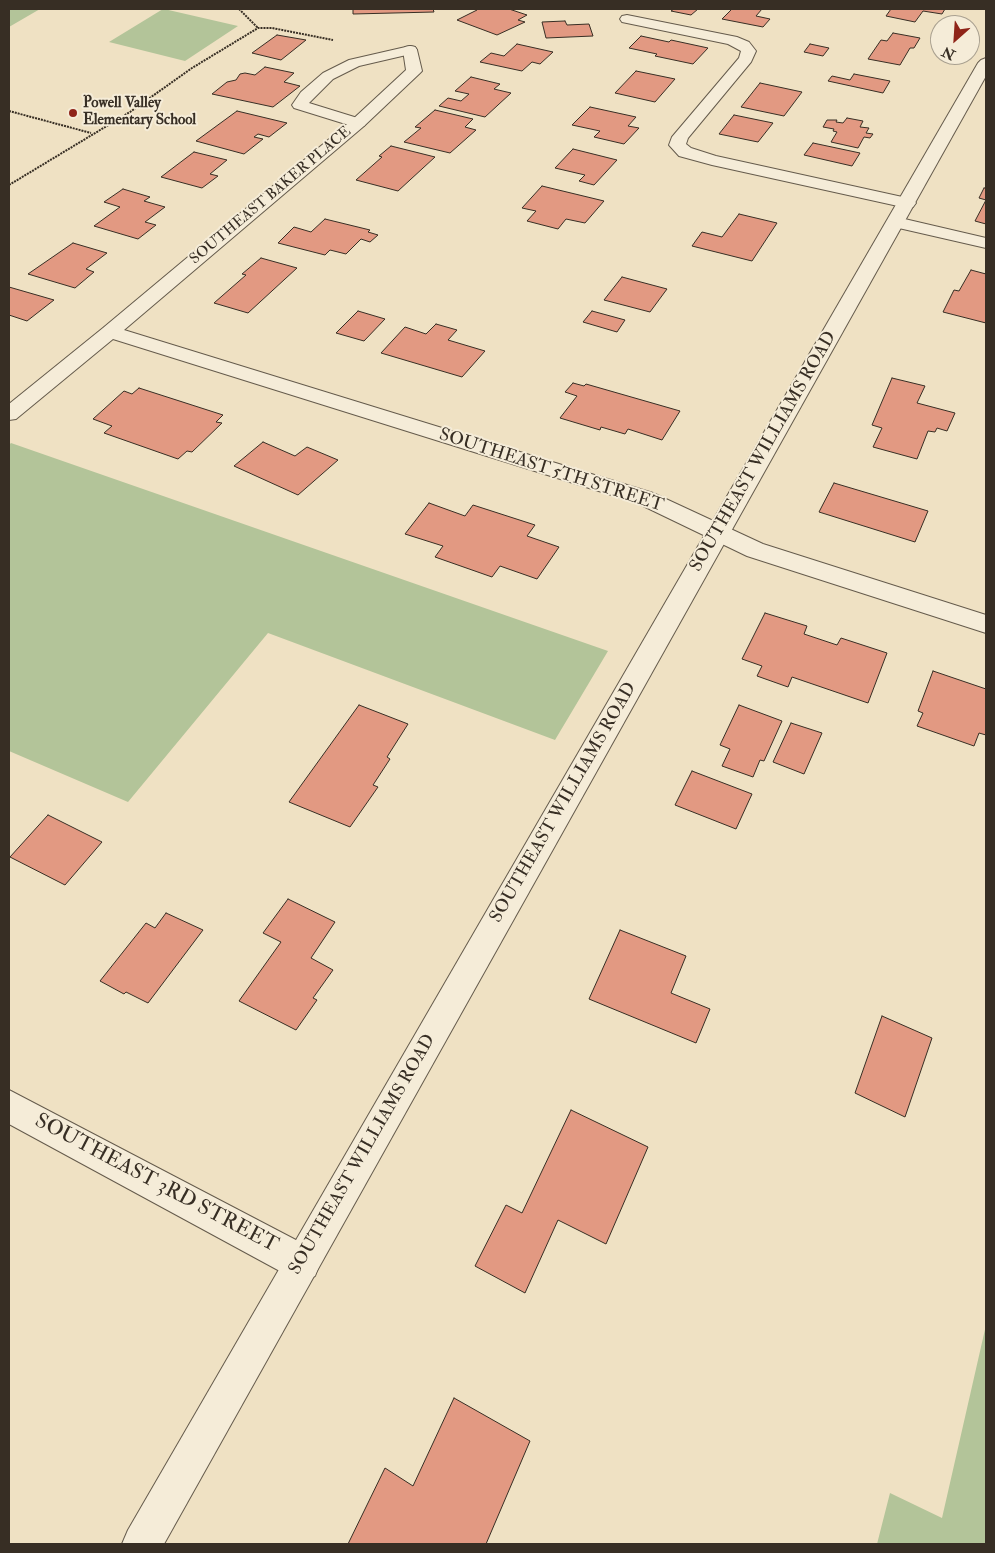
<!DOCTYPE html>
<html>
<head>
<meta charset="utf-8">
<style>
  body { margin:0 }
  #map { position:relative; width:995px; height:1553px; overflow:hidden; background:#efe1c3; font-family:"IM FELL Double Pica",serif }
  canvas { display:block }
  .frame { position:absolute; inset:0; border:10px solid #372e24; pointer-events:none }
  .north { position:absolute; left:930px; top:15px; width:50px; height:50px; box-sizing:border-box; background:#f5ecd8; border:1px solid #a9a090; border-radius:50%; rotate:206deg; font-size:14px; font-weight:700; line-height:20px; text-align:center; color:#372e24 }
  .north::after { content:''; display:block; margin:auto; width:18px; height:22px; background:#8f2418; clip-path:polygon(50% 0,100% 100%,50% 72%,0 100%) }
</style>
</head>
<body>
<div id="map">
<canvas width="995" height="1553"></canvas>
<div class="frame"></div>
<div class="north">N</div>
</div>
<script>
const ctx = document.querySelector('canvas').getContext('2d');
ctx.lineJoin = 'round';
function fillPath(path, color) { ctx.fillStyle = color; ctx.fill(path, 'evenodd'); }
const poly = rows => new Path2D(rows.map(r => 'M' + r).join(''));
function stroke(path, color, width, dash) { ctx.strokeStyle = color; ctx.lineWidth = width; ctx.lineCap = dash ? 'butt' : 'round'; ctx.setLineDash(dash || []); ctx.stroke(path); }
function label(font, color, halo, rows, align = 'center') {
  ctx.font = font + ' "IM FELL Double Pica",serif'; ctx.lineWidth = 4; ctx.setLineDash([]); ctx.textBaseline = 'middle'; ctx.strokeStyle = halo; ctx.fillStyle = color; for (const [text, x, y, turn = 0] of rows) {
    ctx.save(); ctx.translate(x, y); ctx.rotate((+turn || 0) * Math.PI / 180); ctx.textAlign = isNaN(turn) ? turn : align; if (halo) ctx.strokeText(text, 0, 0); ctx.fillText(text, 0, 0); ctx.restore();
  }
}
fillPath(poly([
  [9,9,40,9,9,27],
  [163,9,164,9,238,26,185,61,109,42],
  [11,443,608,651,555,740,268,633,128,802,9,751,9,445],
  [986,1325,986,1544,877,1544,890,1493,942,1518]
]), '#b3c499');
const building = poly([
  [353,9,433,9,434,12,353,14,353,9],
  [475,9,509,9,527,15,518,20,525,22,497,35,457,20,477,10,475,9],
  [674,9,698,9,691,15,671,11,674,9],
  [732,9,762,9,756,16,770,19,763,27,722,19,732,9],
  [891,9,945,9,942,14,923,11,915,22,886,16,891,9],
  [565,21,567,25,589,24,593,36,546,38,542,22,565,21],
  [893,33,920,38,914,48,910,48,900,65,868,59,881,40,887,41,893,33],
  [277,35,306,40,281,60,252,53,277,35],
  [641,36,669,42,671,40,708,48,693,64,655,56,657,54,629,48,641,36],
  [517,44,553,52,540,64,532,62,522,71,480,62,491,53,504,56,517,44],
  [810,44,829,48,823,56,804,52,810,44],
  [265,67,294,73,284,82,300,86,273,107,212,94,227,82,236,80,240,74,245,73,255,75,265,67],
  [636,71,675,79,655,102,615,93,636,71],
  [854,74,890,81,883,93,828,81,832,76,850,80,854,74],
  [471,77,500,84,494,89,511,93,485,117,439,106,448,98,461,101,469,94,455,91,471,77],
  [760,83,802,92,784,116,741,107,760,83],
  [590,107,636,117,628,126,639,128,624,144,594,137,600,131,572,125,590,107],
  [435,110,473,119,465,127,476,130,450,153,404,142,421,128,415,127,435,110],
  [237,111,287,123,269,137,258,134,254,137,263,139,244,154,196,141,237,111],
  [734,115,773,123,758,142,719,134,734,115],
  [847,118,863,121,860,127,869,128,866,133,873,134,870,138,864,137,858,148,831,142,837,132,833,131,834,129,823,127,827,120,837,120,836,122,843,123,847,118],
  [813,143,860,153,852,166,804,155,813,143],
  [391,146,435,157,398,191,356,180,382,157,379,156,391,146],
  [573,149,617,160,594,185,579,181,585,175,555,168,573,149],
  [194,152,227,160,210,174,218,176,202,188,161,177,194,152],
  [542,186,604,201,585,223,566,219,558,229,527,221,536,211,522,208,542,186],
  [984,188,986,188,986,224,975,221,986,200,979,198,984,188],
  [123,189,150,197,144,201,165,207,145,222,156,225,138,239,94,226,120,207,104,202,123,189],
  [739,214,777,223,752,261,692,246,702,232,722,237,739,214],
  [325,219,370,230,368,232,378,235,370,242,361,239,346,254,330,250,325,255,278,243,294,227,311,232,325,219],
  [73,243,107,253,86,269,94,272,75,288,28,274,73,243],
  [261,258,297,268,248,313,214,303,246,275,242,274,261,258],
  [971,270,986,274,986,323,943,312,954,290,959,291,971,270],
  [622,277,667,289,650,312,604,300,622,277],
  [9,287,54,300,27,321,9,315,9,287],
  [358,311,385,319,364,341,336,333,358,311],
  [592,311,625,320,617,332,583,322,592,311],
  [436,324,457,330,448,340,485,351,462,377,381,353,405,327,426,334,436,324],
  [892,378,925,386,917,403,955,413,947,431,937,428,935,432,928,431,917,459,873,447,882,428,872,425,892,378],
  [573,383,584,386,586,384,680,411,662,440,628,429,625,434,601,427,600,430,560,418,577,396,565,392,573,383],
  [139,388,223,415,216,422,222,423,192,452,187,451,178,459,104,433,112,426,93,419,124,391,132,394,139,388],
  [263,442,295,456,307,447,338,460,298,495,234,466,263,442],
  [834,483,928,511,915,542,819,512,834,483],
  [429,503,465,516,473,505,535,525,527,536,559,547,537,579,500,566,492,577,435,557,443,546,405,534,429,503],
  [765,613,807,626,804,634,837,645,841,638,887,653,868,703,792,677,788,687,757,676,762,666,742,659,765,613],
  [933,671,986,689,986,735,979,733,974,746,917,726,923,713,918,711,933,671],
  [359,705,408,724,387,757,390,759,373,785,378,787,350,827,289,802,359,705],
  [739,705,782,721,764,761,760,760,753,777,722,766,730,749,720,745,739,705],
  [791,723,822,733,804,774,773,762,791,723],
  [692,771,752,794,736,829,675,805,692,771],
  [48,815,102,842,65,885,10,857,48,815],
  [288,899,335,922,311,958,333,970,313,998,317,1000,296,1030,239,1001,281,942,263,933,288,899],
  [166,913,203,930,148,1003,126,992,124,994,100,981,146,923,155,928,166,913],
  [620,930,686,956,671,993,710,1009,696,1043,589,999,620,930],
  [882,1016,932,1038,905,1117,855,1093,882,1016],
  [571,1110,648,1147,606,1244,558,1220,525,1293,475,1266,506,1205,522,1213,571,1110],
  [454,1398,530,1441,486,1544,348,1544,385,1468,413,1486,454,1398]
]);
fillPath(building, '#e29982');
stroke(building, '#372e24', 1);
const service = poly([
  [410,46,415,47,417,50,415,53,359,66,333,79,309,103,364,120,366,123,364,126,352,126,294,108,292,105,301,92,323,73,349,60,410,46]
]);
const minor = poly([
  [627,15,737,37,749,42,756,51,751,62,688,138,686,144,691,148,716,156,907,198,913,199,916,203,913,207,907,208,712,165,679,156,669,145,672,137,739,58,741,51,728,44,622,22,620,19,622,16,627,15],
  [410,46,415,47,417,50,422,71,419,74,364,126,124,330,653,493,763,544,986,615,986,633,747,556,637,503,113,339,16,419,9,420,9,404,103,328,352,120,406,70,403,50,405,47,410,46],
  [896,217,986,238,986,248,890,226,887,222,890,218,896,217],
  [9,1090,315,1250,320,1263,315,1276,302,1281,289,1276,9,1124,9,1090]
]);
const tertiary = poly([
  [986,58,986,76,164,1544,122,1544,128,1530,978,63,981,60,986,58]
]);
stroke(service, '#655b4c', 2);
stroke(minor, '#655b4c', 2);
stroke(tertiary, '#655b4c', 2);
stroke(poly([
  [239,9,258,28],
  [9,111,91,133],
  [9,185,130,112,192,68,258,28,272,28,333,40]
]), '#372e24', 2, [2, 1]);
fillPath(service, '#f5ecd8');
fillPath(minor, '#f5ecd8');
fillPath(tertiary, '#f5ecd8');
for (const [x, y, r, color] of [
  [73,113,5,"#8f2418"]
]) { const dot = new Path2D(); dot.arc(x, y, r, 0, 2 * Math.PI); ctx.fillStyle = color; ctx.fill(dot); stroke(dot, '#f5ecd8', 2); }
label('bold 15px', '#372e24', '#f5ecd8', [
  ["Powell Valley",83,104],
  ["Elementary School",83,121]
], 'left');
label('15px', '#372e24', '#f5ecd8', [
  ["SOUTHEAST BAKER PLACE",271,196,-40]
]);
label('18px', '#372e24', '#f5ecd8', [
  ["SOUTHEAST WILLIAMS ROAD",764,452,-60],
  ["SOUTHEAST 5TH STREET",551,471,18],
  ["SOUTHEAST WILLIAMS ROAD",564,803,-60],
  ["SOUTHEAST WILLIAMS ROAD",363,1155,-60]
]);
label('21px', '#372e24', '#f5ecd8', [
  ["SOUTHEAST 3RD STREET",156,1184,28]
]);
</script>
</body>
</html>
